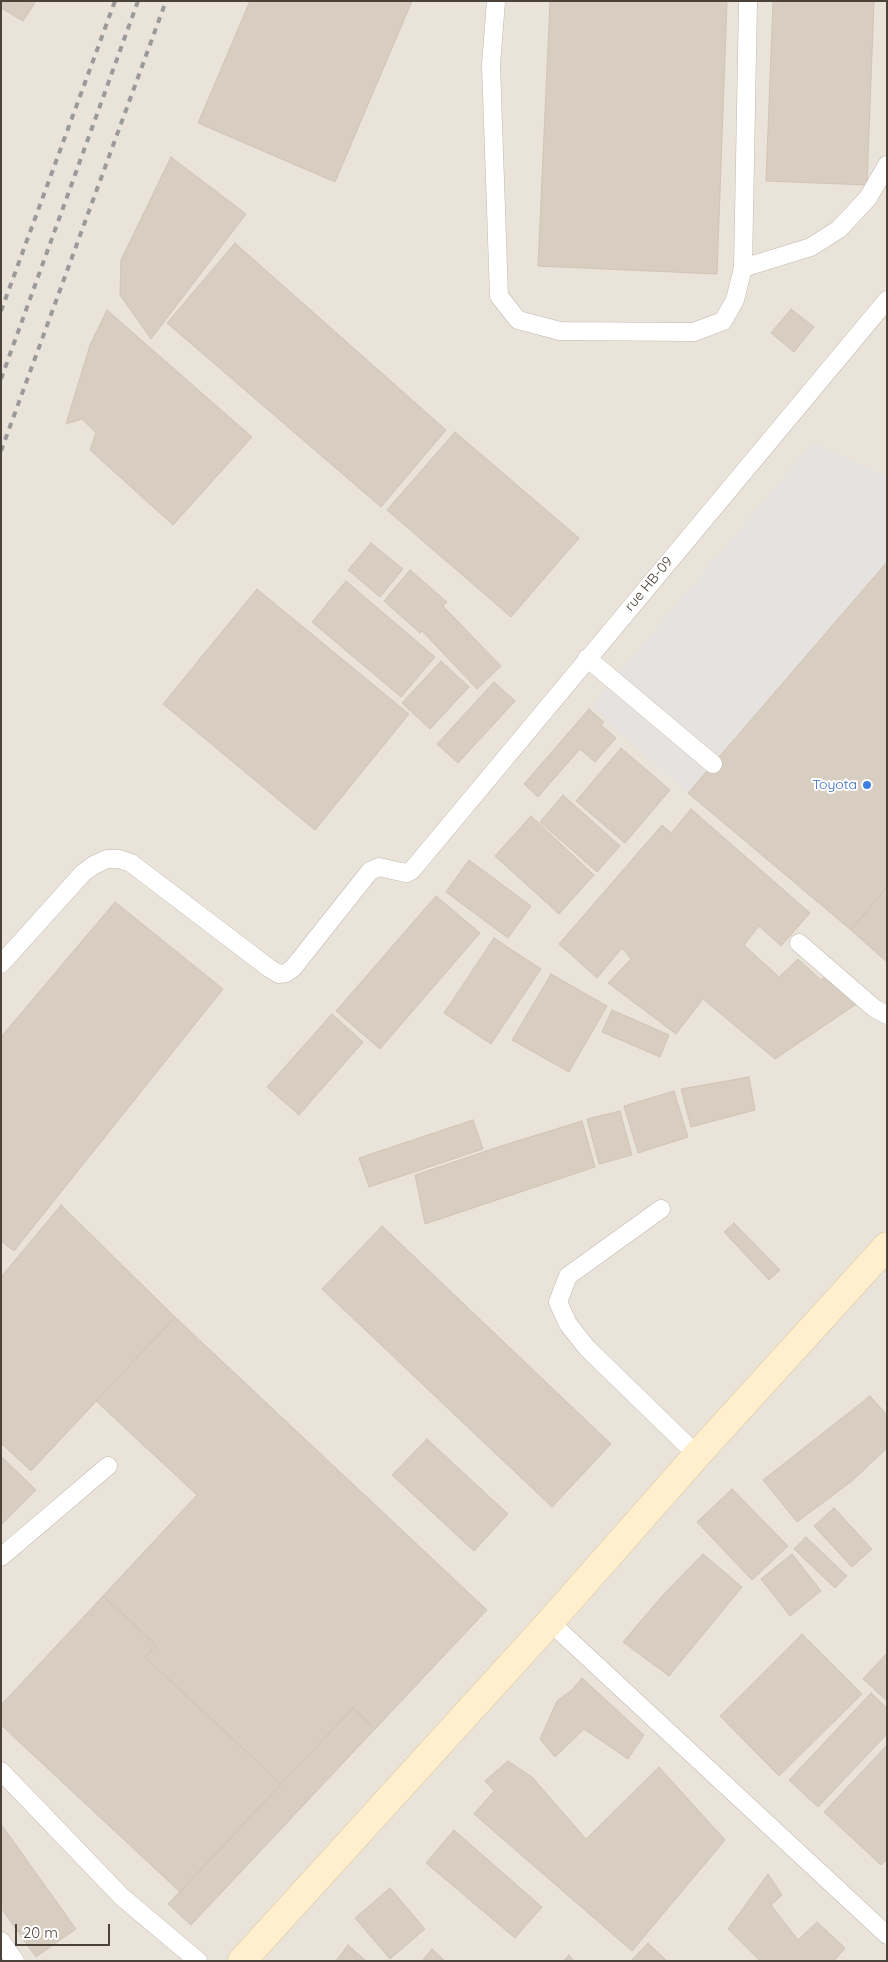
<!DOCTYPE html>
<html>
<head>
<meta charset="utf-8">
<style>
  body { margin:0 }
  #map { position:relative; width:888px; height:1962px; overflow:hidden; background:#f6f2ec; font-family:Quicksand,sans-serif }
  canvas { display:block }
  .frame { position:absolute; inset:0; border:2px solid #4b4239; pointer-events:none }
  .scale { position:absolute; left:15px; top:1924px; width:95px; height:22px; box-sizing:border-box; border:2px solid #4b4239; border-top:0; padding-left:6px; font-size:15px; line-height:18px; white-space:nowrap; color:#4b4239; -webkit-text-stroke:4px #fff; paint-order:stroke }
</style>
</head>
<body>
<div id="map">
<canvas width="888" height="1962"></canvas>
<div class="frame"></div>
<div class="scale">20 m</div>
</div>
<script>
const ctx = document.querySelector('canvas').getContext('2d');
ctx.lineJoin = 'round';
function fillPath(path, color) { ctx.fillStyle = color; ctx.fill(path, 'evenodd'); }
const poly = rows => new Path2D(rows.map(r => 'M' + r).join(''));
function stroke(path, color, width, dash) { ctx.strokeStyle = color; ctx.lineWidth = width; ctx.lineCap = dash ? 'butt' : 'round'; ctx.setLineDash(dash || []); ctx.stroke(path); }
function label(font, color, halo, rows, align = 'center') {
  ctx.font = font + ' Quicksand,sans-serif'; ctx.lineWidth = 4; ctx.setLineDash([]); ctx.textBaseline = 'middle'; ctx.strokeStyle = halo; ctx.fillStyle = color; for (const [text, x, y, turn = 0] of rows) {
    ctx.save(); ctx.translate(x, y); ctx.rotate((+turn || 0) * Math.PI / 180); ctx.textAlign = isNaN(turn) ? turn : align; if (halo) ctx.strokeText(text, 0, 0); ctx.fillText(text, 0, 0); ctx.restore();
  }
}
fillPath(poly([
  [1,1,887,1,887,1961,1,1961]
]), '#eae3da');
fillPath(poly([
  [813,443,887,476,887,562,688,793,592,707,613,680]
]), '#e5e2e0');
const building = poly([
  [1,1,36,1,23,21,1,8,1,1],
  [250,1,412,1,335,182,198,123,250,1],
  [550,1,727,1,717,274,538,266,550,1],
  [773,1,874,1,867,185,766,181,773,1],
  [171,157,246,214,151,339,120,295,121,260,171,157],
  [235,243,446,430,381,507,167,323,235,243],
  [791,309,814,327,794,352,771,333,791,309],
  [107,310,252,437,173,525,90,450,96,433,82,419,66,424,90,345,107,310],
  [455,432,579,538,511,617,387,510,455,432],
  [371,543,403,569,380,597,348,570,371,543],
  [887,562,887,887,851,930,688,793,887,562],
  [410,570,447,602,443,606,501,666,477,689,422,631,420,633,384,601,410,570],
  [346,581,435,657,401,697,312,622,346,581],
  [257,589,409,714,315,830,163,704,257,589],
  [441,661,469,687,430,729,402,703,441,661],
  [494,682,515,701,458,763,437,744,494,682],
  [589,709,604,722,601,725,616,738,595,762,580,749,538,797,524,784,589,709],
  [621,748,670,790,625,843,576,801,621,748],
  [563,795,620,846,597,872,540,822,563,795],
  [691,809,810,913,781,946,759,926,744,945,779,977,798,959,821,980,825,977,858,1003,775,1059,703,999,676,1034,608,983,631,959,622,948,597,978,559,944,662,825,671,833,691,809],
  [531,816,594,875,559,914,495,856,531,816],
  [469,860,531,906,508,938,446,892,469,860],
  [887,887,887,962,851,930,887,887],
  [436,896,480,933,380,1049,336,1011,436,896],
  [115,902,223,989,14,1251,1,1241,1,1037,115,902],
  [494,938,541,969,491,1044,444,1013,494,938],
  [551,974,607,1006,569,1072,512,1040,551,974],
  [612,1010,669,1035,660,1057,602,1032,612,1010],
  [332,1014,363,1042,299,1115,267,1087,332,1014],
  [749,1077,755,1110,691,1127,681,1089,749,1077],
  [674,1091,688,1137,638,1153,624,1106,674,1091],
  [620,1111,632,1155,599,1164,587,1119,620,1111],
  [473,1120,483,1149,369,1187,359,1158,473,1120],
  [582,1121,595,1167,425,1224,415,1175,501,1146,582,1121],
  [61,1205,175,1317,31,1471,1,1443,1,1277,61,1205],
  [734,1223,780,1270,769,1280,724,1232,734,1223],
  [382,1226,611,1444,552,1507,322,1289,382,1226],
  [175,1317,487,1610,375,1729,353,1708,281,1784,145,1657,156,1645,103,1596,197,1495,96,1401,175,1317],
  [870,1396,887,1415,887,1448,852,1481,797,1522,763,1480,870,1396],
  [427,1439,508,1514,474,1551,392,1475,427,1439],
  [1,1456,36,1490,1,1525,1,1456],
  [732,1489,788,1546,752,1580,697,1522,732,1489],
  [834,1508,872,1549,852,1567,814,1526,834,1508],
  [806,1537,847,1576,835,1588,794,1549,806,1537],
  [703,1554,742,1587,669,1676,623,1642,662,1596,703,1554],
  [792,1554,821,1591,790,1616,761,1579,792,1554],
  [103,1596,156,1645,145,1657,281,1784,180,1892,1,1725,1,1705,103,1596],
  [802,1634,862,1694,779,1776,720,1716,802,1634],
  [887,1653,887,1701,863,1679,887,1653],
  [582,1678,644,1735,628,1759,584,1729,555,1757,540,1739,557,1701,572,1690,582,1678],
  [871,1693,887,1708,887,1734,818,1807,789,1780,871,1693],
  [353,1708,375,1729,191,1925,168,1904,353,1708],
  [887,1745,887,1859,881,1865,824,1812,887,1745],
  [508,1761,532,1777,586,1839,659,1767,725,1840,632,1951,474,1814,494,1791,485,1781,508,1761],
  [1,1824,76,1929,36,1957,1,1908,1,1824],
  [454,1830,542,1907,515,1938,426,1863,454,1830],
  [768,1874,782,1895,771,1905,798,1940,817,1922,845,1948,834,1961,760,1961,728,1929,768,1874],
  [390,1888,425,1929,390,1959,355,1918,390,1888],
  [648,1943,667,1961,631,1961,648,1943],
  [348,1945,366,1961,336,1961,348,1945],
  [432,1949,445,1961,422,1961,432,1949],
  [569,1955,574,1961,563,1961,569,1955]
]);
fillPath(building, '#d8cdc1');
stroke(building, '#d3c4b4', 1);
const lane = poly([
  [496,1,491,65,499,296,518,320,560,331,694,332,723,321,735,300,743,268],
  [748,1,743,268,811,247,839,229,868,198,887,165],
  [587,658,713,764],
  [799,943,874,1008,887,1015],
  [1,964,83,873,94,865,107,859,119,859,131,863,269,968,279,974,286,973,293,968,370,871,379,867,401,872,407,873,412,870,887,300],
  [661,1209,568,1276,558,1302,568,1324,587,1348,697,1455],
  [1,1557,108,1466],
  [550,1622,887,1935],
  [1,1771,122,1897,198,1961],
  [1,1941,15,1961]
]);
const secondary = poly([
  [242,1961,550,1622,697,1455,887,1246]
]);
stroke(lane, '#c2b9ae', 19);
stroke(secondary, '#d6c29b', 29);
stroke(lane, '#fff', 18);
stroke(secondary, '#ffefcc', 28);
stroke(poly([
  [1,311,115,1],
  [1,379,138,1],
  [1,451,166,1]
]), '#9a9a9a', 4, [6, 6]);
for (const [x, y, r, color] of [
  [867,785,5,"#3f7fe0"]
]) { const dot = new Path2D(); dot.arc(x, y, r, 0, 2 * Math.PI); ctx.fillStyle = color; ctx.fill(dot); stroke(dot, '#fff', 2); }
label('14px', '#4b4239', '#fff', [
  ["rue HB-09",649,584,-50]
]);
label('14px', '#366cbe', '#fff', [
  ["Toyota",857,785]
], 'right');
</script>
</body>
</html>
